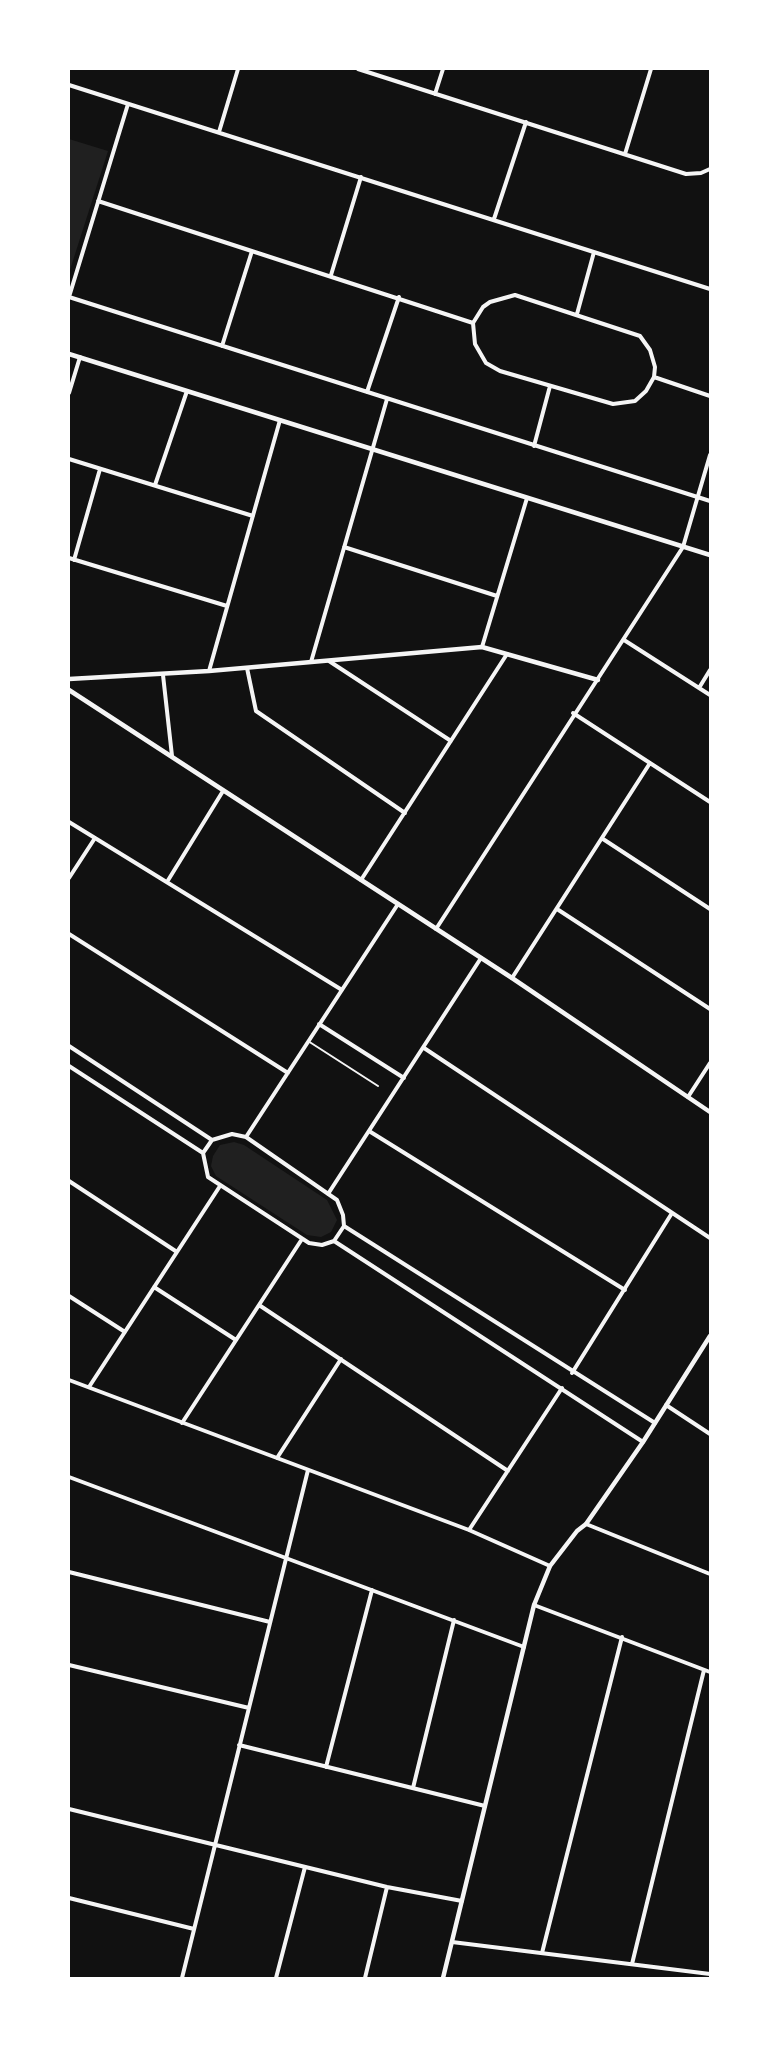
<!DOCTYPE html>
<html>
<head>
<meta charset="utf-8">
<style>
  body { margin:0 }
  #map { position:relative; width:779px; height:2047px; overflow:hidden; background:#111; font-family:Jost,sans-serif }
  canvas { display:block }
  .frame { position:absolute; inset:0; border:70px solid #fff; pointer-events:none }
</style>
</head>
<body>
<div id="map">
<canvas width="779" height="2047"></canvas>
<div class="frame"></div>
</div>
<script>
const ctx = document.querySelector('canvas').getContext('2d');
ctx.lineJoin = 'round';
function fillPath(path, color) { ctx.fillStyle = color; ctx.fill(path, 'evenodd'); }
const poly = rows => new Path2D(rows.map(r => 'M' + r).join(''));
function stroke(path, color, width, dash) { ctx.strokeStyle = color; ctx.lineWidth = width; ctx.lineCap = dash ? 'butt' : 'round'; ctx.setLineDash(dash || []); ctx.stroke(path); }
fillPath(poly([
  [69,139,108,151,69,273],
  [234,1142,244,1145,327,1200,337,1220,331,1232,321,1237,307,1235,216,1176,211,1166,213,1156,220,1145]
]), '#202020');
stroke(poly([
  [308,1041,378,1086]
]), '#f5f5f5', 2);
stroke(poly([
  [358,69,686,174,701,173,710,169],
  [69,85,710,289],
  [435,94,443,69],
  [219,132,238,69],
  [625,154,651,69],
  [98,201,473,323],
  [494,219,526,122],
  [331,275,361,177],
  [515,295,640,336,650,350,655,367,654,377,646,391,635,401,613,404,500,371,486,363,475,344,473,323,483,307,490,302,515,295],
  [69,297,710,501],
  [69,297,128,104],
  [577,314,594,252],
  [222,346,252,251],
  [654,377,710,396],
  [367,392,399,297],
  [69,393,80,357],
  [534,446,550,386],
  [69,459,253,516],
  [155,485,187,391],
  [344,547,497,596],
  [69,558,227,606],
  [74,560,100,469],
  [624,640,710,695],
  [482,647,527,498],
  [329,661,451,741],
  [311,662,387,399],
  [247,668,256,711,405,813],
  [209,671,280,420],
  [163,675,172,756],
  [699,688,710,670],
  [573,713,710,802],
  [69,822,342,990],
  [603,839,710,909],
  [69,878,95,838],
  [361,880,507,654],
  [167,882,223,791],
  [557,909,710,1009],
  [436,929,683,547,710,455],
  [69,934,288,1073],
  [512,978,650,763],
  [319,1024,404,1078],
  [69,1046,212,1140],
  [424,1048,710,1238],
  [69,1066,203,1153],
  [688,1097,710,1063],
  [369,1131,625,1290],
  [232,1134,246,1137,337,1200,343,1215,344,1226,334,1241,322,1245,309,1243,208,1177,203,1153,212,1140,232,1134],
  [246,1137,398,904],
  [69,1181,177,1252],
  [328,1194,481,958],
  [344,1226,655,1423],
  [334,1241,643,1442],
  [154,1287,236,1340],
  [69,1296,125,1332],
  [259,1305,508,1471],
  [572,1373,672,1213],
  [69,1380,469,1530,550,1566],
  [89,1387,220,1186],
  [666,1405,710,1434],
  [182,1423,302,1239],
  [277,1458,341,1359],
  [69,1477,524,1647],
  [586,1524,710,1574],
  [469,1530,562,1388],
  [69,1572,270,1622],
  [534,1605,710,1672],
  [69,1665,249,1708],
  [239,1745,485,1806],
  [326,1767,372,1590],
  [413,1788,454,1620],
  [69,1809,387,1887,462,1901],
  [69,1898,194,1929],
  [452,1942,710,1974],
  [542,1953,622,1637],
  [632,1964,704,1670],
  [182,1978,308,1470],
  [276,1978,305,1867],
  [365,1978,387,1887]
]), '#f5f5f5', 4);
stroke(poly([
  [69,354,710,555],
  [69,679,209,671,482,647,598,680],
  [69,690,512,978,710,1112],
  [443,1978,534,1605,550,1566,577,1531,586,1524,643,1442,710,1336]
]), '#f5f5f5', 4.5);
</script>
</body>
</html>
